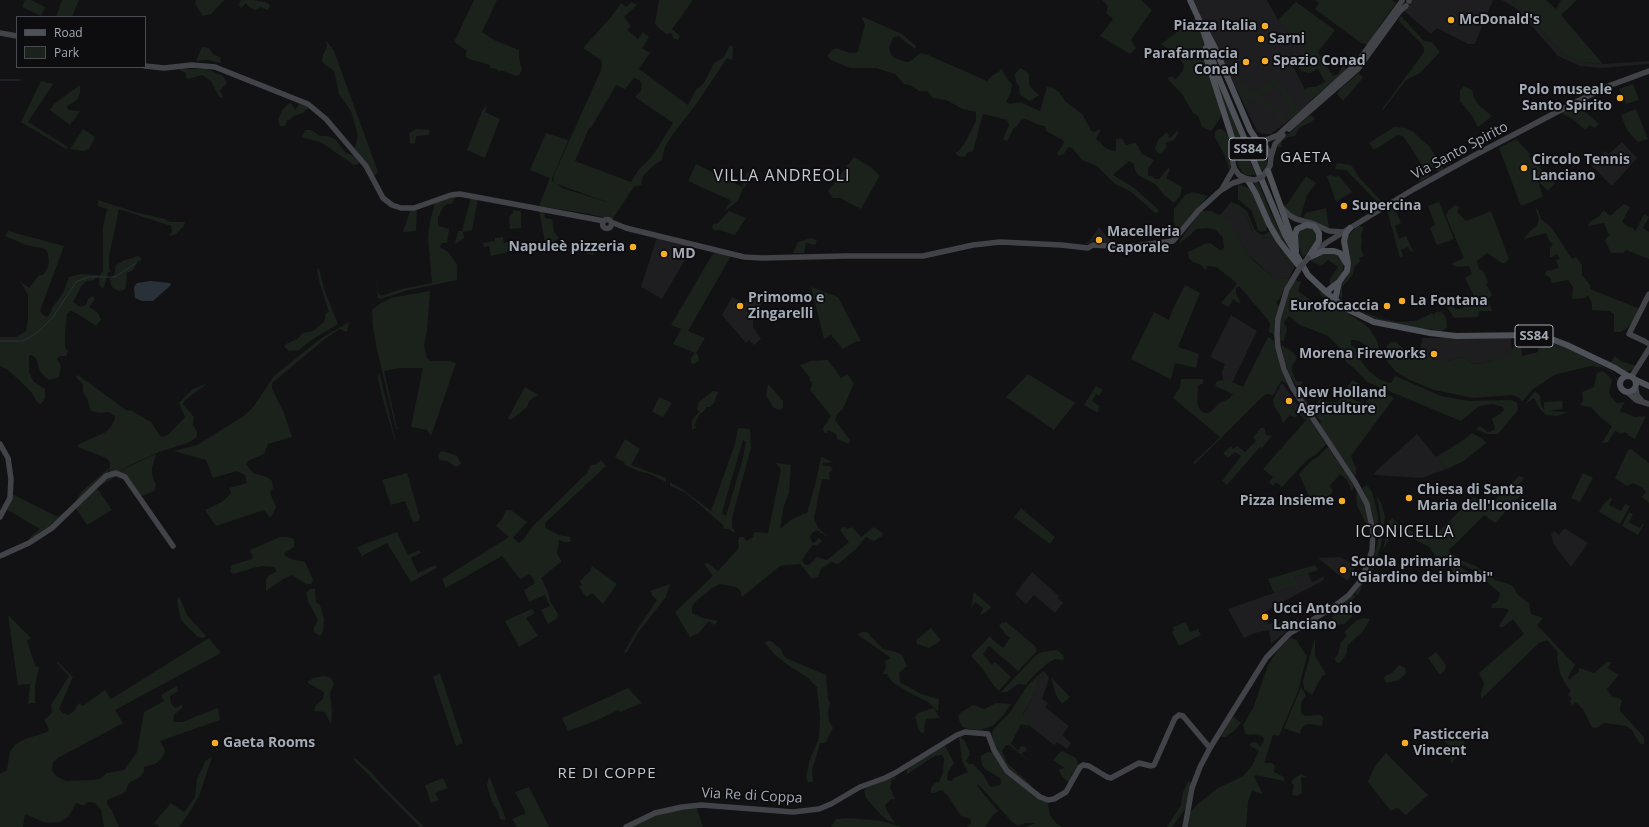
<!DOCTYPE html>
<html>
<head>
<meta charset="utf-8">
<style>
  body { margin:0 }
  #map { position:relative; width:1649px; height:827px; overflow:hidden; background:#121214; font-family:"Open Sans",sans-serif }
  canvas { display:block }
  .legend { position:absolute; left:16px; top:16px; width:130px; height:52px; box-sizing:border-box; background:#0d0d0f; border:1px solid #494b51; margin:0; padding:5px 7px; list-style:none; font-size:12px; color:#a3a9b5 }
  .legend li { display:flex; align-items:center; gap:8px; height:20px }
  .legend b { width:20px; border:1px solid #494b51 }
</style>
</head>
<body>
<div id="map">
<canvas width="1649" height="827"></canvas>
<ul class="legend">
<li><b style="height:5px;background:#4f5158"></b>Road</li>
<li><b style="height:11px;background:#1a221b"></b>Park</li>
</ul>
</div>
<script>
const ctx = document.querySelector('canvas').getContext('2d');
ctx.lineJoin = 'round';
function fillPath(path, color) { ctx.fillStyle = color; ctx.fill(path, 'evenodd'); }
const poly = rows => new Path2D(rows.map(r => 'M' + r).join(''));
function stroke(path, color, width, dash) { ctx.strokeStyle = color; ctx.lineWidth = width; ctx.lineCap = dash ? 'butt' : 'round'; ctx.setLineDash(dash || []); ctx.stroke(path); }
function label(font, color, halo, rows, align = 'center') {
  ctx.font = font + ' "Open Sans",sans-serif'; ctx.lineWidth = 3.5; ctx.setLineDash([]); ctx.textBaseline = 'middle'; ctx.strokeStyle = halo; ctx.fillStyle = color; for (const [text, x, y, turn = 0] of rows) {
    ctx.save(); ctx.translate(x, y); ctx.rotate((+turn || 0) * Math.PI / 180); ctx.textAlign = isNaN(turn) ? turn : align; if (halo) ctx.strokeText(text, 0, 0); ctx.fillText(text, 0, 0); ctx.restore();
  }
}
fillPath(poly([
  [1193,0,1267,0,1278,20,1309,52,1292,64,1311,102,1291,119,1271,134,1262,134,1257,131],
  [1411,0,1493,0,1475,44,1468,44,1437,28,1431,34,1404,11],
  [1502,0,1511,0,1524,11,1563,53,1587,63,1603,64,1649,61,1649,64,1601,68,1580,66,1558,56,1518,10],
  [1622,142,1637,158,1612,186,1591,165,1605,151,1609,154],
  [1231,202,1233,206,1246,214,1252,231,1263,238,1267,237,1272,238,1277,244,1286,260,1292,267,1295,266,1289,279,1273,277,1246,253,1241,243,1220,215],
  [1099,227,1113,244,1094,241,1084,245,1089,241],
  [657,237,693,246,662,299,641,287],
  [751,290,765,297,753,321,753,327,761,339,754,345,749,340,746,343,722,315,732,297,745,303],
  [1231,315,1257,331,1232,383,1223,380,1222,372,1225,364,1210,357],
  [1422,338,1511,338,1512,350,1509,355,1505,357,1483,363,1473,364,1462,357,1448,361,1437,361,1420,352],
  [1281,384,1283,384,1307,419,1305,420,1291,407,1275,396],
  [1417,434,1446,469,1422,478,1374,475,1375,472],
  [1564,528,1588,543,1571,567,1554,545,1551,534,1554,531,1559,535],
  [1340,557,1356,565,1348,581,1336,573,1318,558],
  [1032,572,1059,596,1058,598,1063,603,1055,613,1034,595,1026,604,1015,594],
  [1308,573,1312,582,1323,577,1324,580,1266,611,1268,624,1273,623,1275,627,1285,620,1288,625,1298,618,1300,620,1271,644,1269,630,1255,633,1244,638,1228,609,1297,585,1295,577],
  [1045,672,1049,678,1042,699,1048,703,1045,707,1069,726,1062,735,1071,743,1067,749,1057,742,1054,745,1030,726,1023,715,1034,694,1036,691,1036,683]
]), '#1e1e21');
fillPath(poly([
  [25,0,31,0,45,7,41,16,22,7],
  [62,0,79,0,72,17,56,17],
  [196,0,225,0,222,2,211,14,203,16,195,4],
  [241,0,253,0,265,2,269,4,270,7,267,10,261,7,255,10,249,7,246,3,241,8,239,5],
  [474,0,497,0,482,32,494,40,519,50,519,58,522,70,519,75,516,76,501,70,500,72,496,69,490,68,490,65,469,59,465,56,467,51,454,42],
  [659,0,693,0,672,29,680,36,678,40,674,39,671,33,666,34,661,30,655,24],
  [1102,0,1141,0,1152,10,1131,40,1136,48,1130,54,1100,36,1113,19,1106,13,1108,6],
  [1315,0,1392,0,1396,3,1380,25,1369,45,1361,43,1315,9,1319,3],
  [1511,0,1546,0,1556,9,1561,0,1577,0,1561,15,1603,64,1581,62,1563,53,1524,11],
  [632,2,637,5,624,17,631,26,627,30,638,39,643,32,649,37,642,48,650,53,639,69,688,105,696,90,704,83,714,63,724,57,730,45,733,47,733,51,732,60,727,58,697,103,673,134,665,147,662,160,654,165,643,176,641,185,634,187,619,209,612,220,590,214,539,206,550,178,530,170,546,133,568,140,575,125,552,178,552,181,562,188,613,204,557,184,554,183,553,177,601,70,602,64,601,60,583,48,611,17,621,3,626,7],
  [634,78,639,80,642,84,641,91,635,97,673,123,655,152,647,162,639,169,631,182,575,161,589,128,591,128,616,85,625,89],
  [1296,2,1335,30,1318,52,1333,76,1338,74,1343,66,1345,66,1347,70,1310,101,1304,89,1309,87,1315,87,1325,82,1318,69,1310,73,1301,71,1298,66,1294,67,1294,64,1308,52,1278,20],
  [861,16,902,34,916,46,915,49,898,36,893,38,889,48,892,56,897,59,907,62,911,61,920,53,928,55,987,81,993,75,1000,71,1001,68,1008,80,1012,84,1011,92,1006,102,1010,104,1020,102,1040,111,1047,87,1053,88,1059,92,1065,101,1083,115,1091,131,1094,132,1101,129,1096,139,1100,142,1104,147,1110,150,1116,151,1116,140,1117,138,1122,139,1126,145,1135,143,1138,146,1142,154,1154,160,1148,169,1148,176,1151,176,1156,179,1159,179,1169,167,1170,170,1166,178,1182,187,1180,196,1174,203,1164,195,1155,184,1138,175,1135,170,1134,164,1129,161,1113,175,1133,187,1159,210,1157,213,1154,212,1130,191,1115,184,1097,166,1082,160,1072,148,1068,147,1064,154,1059,156,1057,153,1063,145,1064,141,1046,131,1045,126,1039,125,1025,119,1021,120,1017,126,1014,128,1007,141,1003,139,1009,125,1007,120,983,114,973,151,967,153,965,157,958,156,955,152,958,152,966,141,976,121,976,112,963,109,946,100,933,98,927,91,919,91,910,85,904,84,895,74,876,68,850,68,831,60,827,56,832,50,836,48,850,53,856,53,858,51,865,25],
  [1401,16,1424,41,1432,42,1440,52,1420,73,1406,80,1383,110,1382,109,1424,52,1424,48,1421,43,1398,20],
  [1197,17,1203,35,1205,54,1221,113,1220,119,1211,131,1202,127,1198,116,1193,113,1182,94,1167,78,1172,76,1175,80,1183,70,1184,65,1180,59,1181,47,1172,52,1161,44],
  [326,40,334,51,378,172,375,175,373,176,355,148,358,136,351,111,339,94,334,71,322,62,323,55,327,47],
  [202,47,209,48,214,55,220,57,221,63,208,60,196,61],
  [1020,68,1026,71,1029,75,1029,83,1031,88,1039,95,1030,101,1020,95,1019,86,1016,82,1015,74],
  [180,69,206,69,223,76,227,83,220,90,223,97,222,98,219,97,211,81,202,75,188,79,186,78,186,73,179,70],
  [1238,73,1245,86,1253,90,1261,88,1271,80,1275,79,1282,86,1300,112,1291,119,1289,119,1287,114,1289,110,1289,104,1280,90,1275,86,1262,95,1262,98,1280,111,1286,122,1284,124,1273,110,1270,109,1256,97,1245,106,1239,92,1235,74],
  [1359,73,1363,78,1343,101,1337,94,1340,89],
  [41,81,53,84,28,122,68,147,66,149,21,122],
  [1218,83,1242,141,1237,144,1216,84],
  [1633,84,1639,100,1626,104,1619,89],
  [80,85,80,93,77,100,67,106,67,108,69,110,80,111,70,125,50,110,54,104],
  [1464,86,1472,90,1474,98,1479,105,1492,116,1478,127,1472,116,1460,101,1460,90],
  [291,103,295,110,300,103,309,107,303,113,296,115,287,121,285,126,280,126,278,120,282,110,288,104],
  [1577,104,1599,124,1595,128,1590,125,1585,130,1573,119,1559,112],
  [487,105,485,112,500,119,485,158,467,150,482,111],
  [1636,109,1648,139,1638,142,1627,130,1621,115],
  [1309,116,1312,116,1315,119,1311,122,1299,128,1295,136,1288,137,1281,142,1282,147,1276,147,1280,141],
  [1394,127,1406,128,1413,132,1429,146,1444,169,1439,172,1435,167,1427,172,1430,176,1419,182,1424,168,1404,137,1398,135,1374,150,1369,143],
  [83,129,95,137,89,149,84,151,70,149],
  [416,129,430,130,429,135,416,136,415,143,412,144,410,143,409,133],
  [1218,129,1221,129,1226,132,1232,146,1230,171,1225,156,1215,137,1215,132],
  [305,130,311,130,320,136,327,136,335,139,346,153,354,156,359,162,358,164,354,165,322,143,302,137],
  [1178,130,1178,134,1174,140,1165,143,1167,146,1163,152,1161,154,1157,152,1155,149,1158,140,1166,133,1169,134,1168,138,1171,137],
  [1516,139,1530,154,1529,156,1555,183,1548,191,1538,181,1543,197,1521,206,1499,148],
  [1249,145,1258,146,1265,152,1267,156,1267,165,1261,173],
  [1244,147,1256,175,1247,175,1243,173,1238,166,1237,158,1241,150],
  [854,157,872,168,879,175,879,177,861,209,840,198,833,198,828,191],
  [1337,163,1351,165,1358,175,1358,176,1385,205,1382,207,1346,170,1335,169],
  [696,164,742,187,747,173,752,170,755,172,745,187,743,188,738,201,725,211,727,206,731,202,730,200,688,181],
  [1330,175,1336,177,1338,175,1352,192,1336,202,1327,176],
  [1306,176,1316,183,1307,195,1301,216,1298,219,1283,206,1282,202,1285,205,1287,204],
  [1258,182,1272,215,1289,250,1276,232,1268,215,1254,183],
  [1238,184,1251,189,1267,227,1266,231,1261,232,1258,230,1252,211,1238,199],
  [1192,192,1208,196,1176,233,1174,220,1174,209,1185,195],
  [455,197,452,204,448,204,443,207,438,218,438,226,449,229,447,243,442,243,440,247,448,252,454,260,457,265,457,280,409,290,380,299,378,298,376,274,378,292,381,296,402,289,432,283,428,237,430,222,435,202],
  [471,197,478,198,472,230,463,232,464,238,455,244,458,231,462,231],
  [98,200,135,212,165,219,170,222,185,222,184,226,176,234,169,236,172,231,171,226,119,209,109,256,109,268,111,271,108,273,104,287,102,288,99,284,100,274,103,271,103,227,107,209,98,206],
  [1231,202,1239,205,1247,211,1254,229,1258,233,1263,235,1271,231,1295,266,1292,267,1286,260,1277,244,1272,238,1267,237,1260,238,1255,236,1246,214,1232,206],
  [1439,202,1454,239,1437,245,1430,228,1435,225,1428,206],
  [1624,204,1630,207,1622,222,1627,226,1633,228,1635,232,1644,214,1649,217,1643,228,1649,232,1649,259,1626,250,1623,253,1611,253,1605,240,1609,235,1604,223,1588,226,1590,222,1599,216,1604,210,1610,216],
  [1455,205,1460,207,1457,212,1466,221,1491,211,1509,259,1505,263,1502,263,1487,253,1477,261,1479,269,1483,271,1485,275,1488,283,1486,284,1492,295,1488,299,1492,311,1479,311,1478,317,1454,318,1443,301,1447,298,1449,305,1453,304,1455,309,1460,309,1468,305,1474,296,1465,278,1472,274,1469,266,1457,267,1451,264,1464,258,1446,216,1448,211],
  [1535,207,1538,210,1541,219,1552,228,1572,259,1576,257,1582,265,1582,275,1590,285,1590,289,1640,309,1630,326,1621,332,1614,332,1614,314,1609,311,1592,310,1592,303,1588,295,1585,298,1572,299,1573,287,1568,280,1552,283,1550,277,1545,275,1546,271,1559,268,1556,260,1560,259,1557,254,1552,257,1550,257,1550,248,1553,244,1550,242,1546,233,1524,239,1530,231,1537,226,1539,219],
  [1326,208,1329,228,1303,217,1306,213],
  [1391,208,1395,209,1401,223,1395,226,1399,239,1406,236,1413,251,1411,252,1408,247,1401,250,1403,256,1400,258,1387,210],
  [417,209,416,231,403,232,410,211],
  [513,210,521,211,521,228,510,229,509,217,512,214],
  [539,210,544,211,545,218,552,219,554,232,559,238,546,247],
  [729,211,746,218,735,235,719,230,715,231,712,228,713,224,718,223],
  [1201,211,1211,211,1229,219,1246,253,1256,263,1273,277,1289,279,1281,296,1276,303,1279,307,1275,335,1269,332,1270,324,1268,320,1239,286,1236,288,1236,294,1241,302,1238,303,1233,299,1229,307,1221,303,1237,284,1233,280,1216,267,1206,266,1207,269,1205,270,1201,265,1193,262,1189,258,1188,252,1205,244,1210,243,1220,250,1224,248,1223,238,1216,230,1207,228,1196,229,1190,235,1180,243,1179,242],
  [1358,226,1362,226,1363,228,1361,236,1362,239,1361,249,1364,256,1359,258,1360,261,1355,266,1352,276,1342,287,1342,300,1338,294,1341,284,1346,279,1350,270,1346,250,1347,236],
  [1302,227,1312,228,1316,233,1318,239,1308,252,1303,257,1299,247,1296,234],
  [8,231,64,246,40,311,43,315,47,317,49,315,52,308,63,293,69,277,81,274,99,275,94,280,87,281,82,285,73,302,80,307,86,305,88,299,93,296,95,299,89,307,98,313,101,320,96,326,78,314,71,311,67,314,65,333,65,347,68,351,66,356,60,356,57,359,61,366,59,377,49,380,45,377,40,371,36,358,31,355,29,356,29,373,34,382,45,389,45,398,41,404,38,403,31,392,22,383,8,370,0,366,0,337,16,337,26,331,28,319,28,295,20,281,29,288,39,275,43,275,47,269,49,262,48,254,46,250,42,248,26,245,5,236],
  [503,237,504,243,510,242,513,251,491,256,489,246,484,247,483,243,495,241,495,238],
  [811,238,817,240,815,245,806,243,804,253,793,253,798,242],
  [581,240,597,242,594,255,578,252],
  [716,252,731,256,688,331,705,338,696,353,698,355,699,361,694,364,691,363,691,358,695,353,673,344,681,329,671,325,712,255],
  [1322,253,1338,254,1344,262,1343,273,1330,287,1330,279,1338,267,1328,260,1324,264,1320,265,1310,261],
  [138,256,141,258,141,261,138,261,133,270,127,273,126,287,124,290,119,291,113,288,111,285,110,279,115,273,116,265,123,261],
  [319,268,324,289,338,324,310,341,299,350,289,351,284,346,286,344,297,339,303,333,313,331,324,322,326,313,329,312,320,284,317,269],
  [1294,279,1301,282,1298,291,1309,299,1329,310,1331,307,1319,293,1320,291,1333,303,1364,324,1370,329,1377,341,1380,351,1372,349,1359,341,1354,340,1351,340,1351,345,1359,351,1361,361,1369,371,1379,379,1389,383,1392,382,1395,376,1441,396,1469,401,1511,400,1517,403,1518,410,1498,434,1487,434,1476,429,1480,426,1488,432,1494,430,1495,428,1492,419,1501,413,1504,410,1503,407,1492,404,1479,406,1461,421,1391,392,1367,382,1355,369,1346,362,1339,347,1328,336,1300,325,1289,316,1284,322,1287,329,1284,341,1280,340,1281,316,1287,295],
  [1185,285,1200,293,1178,347,1199,354,1196,368,1175,363,1171,379,1168,378,1131,359,1154,312,1169,320,1172,311],
  [811,287,838,297,861,341,855,342,843,349,831,335,824,339],
  [430,291,427,331,424,345,427,358,431,361,449,361,456,363,431,436,427,430,422,429,411,427,423,368,400,368,384,371,397,428,401,428,396,429,377,350,373,327,372,310,381,303,391,298],
  [1355,309,1382,319,1399,322,1416,321,1432,313,1434,315,1435,314,1434,313,1441,311,1446,318,1447,327,1442,331,1405,326,1376,319],
  [349,322,347,332,340,329,325,339,272,383,272,389,284,413,292,437,268,444,264,454,248,461,246,464,253,473,267,477,272,481,273,489,271,490,270,493,276,507,272,515,270,518,264,510,216,526,205,510,222,502,231,493,229,488,247,483,245,475,237,471,213,478,206,460,174,451,197,445,244,416,254,406,274,376,320,339],
  [1268,337,1276,342,1294,394,1286,383,1282,381,1279,384,1275,393,1273,395,1267,394,1263,396,1195,464,1193,463,1220,437,1173,398,1180,387,1181,379,1203,379,1203,383,1198,386,1197,402,1200,410,1205,413,1209,413,1220,403,1230,398,1233,394,1215,386,1217,381,1227,380,1243,387],
  [1539,339,1564,346,1610,370,1617,378,1617,383,1615,376,1606,368,1591,366,1554,375,1532,390,1522,402,1520,398,1513,395,1473,398,1434,390,1410,380,1395,371,1387,361,1385,353,1387,345,1391,342,1396,342,1406,351,1410,348,1415,349,1437,361,1448,361,1462,357,1473,364,1483,363,1509,355,1516,343,1521,345,1522,356,1538,352],
  [1281,345,1293,352,1297,358,1292,366,1292,370,1296,381,1303,382,1299,387,1310,407,1309,409,1290,375,1285,363],
  [1592,354,1611,362,1615,356,1621,361,1636,366,1632,370,1625,372],
  [826,360,828,360,841,378,847,374,854,383,843,409,838,413,835,420,850,440,849,444,837,439,836,434,828,430,827,433,825,433,823,430,824,426,831,416,810,390,812,386,812,382,810,381,810,378,800,365,811,361],
  [1602,371,1609,376,1612,381,1609,392,1611,397,1617,403,1625,402,1620,411,1635,417,1646,416,1635,439,1627,435,1628,434,1624,432,1623,434,1615,431,1608,442,1602,443,1612,426,1601,418,1591,407,1583,406,1580,404,1583,401,1582,392,1594,387,1597,373],
  [379,372,396,442,394,438,381,392,378,377],
  [1028,374,1075,403,1054,430,1006,397],
  [78,375,126,410,132,411,151,422,160,436,163,437,169,434,185,417,179,403,193,389,208,383,185,400,183,404,194,417,193,425,197,432,197,437,190,442,159,452,128,466,120,472,109,474,110,464,109,460,104,457,77,447,79,444,106,432,110,428,115,419,115,416,109,412,101,413,91,411,87,398,83,392,83,384,76,377],
  [1352,380,1360,384,1356,396,1353,395,1352,399,1365,404,1373,391,1375,392,1377,390,1394,398,1351,456,1356,468,1356,474,1355,476,1319,424,1321,422,1312,410,1320,399,1328,402,1338,402],
  [768,384,783,401,783,408,779,410,773,407,766,395],
  [1096,386,1103,390,1099,396,1096,394,1092,401,1099,406,1098,413,1084,405],
  [525,387,538,395,529,401,527,407,511,420,508,418],
  [713,391,718,392,714,403,710,407,707,407,702,413,700,413,694,426,697,427,692,430,692,420,699,412,697,409,699,402],
  [1535,391,1540,396,1541,405,1544,410,1544,402,1562,401,1563,409,1547,411,1568,412,1558,416,1546,415,1540,409,1534,398,1525,404],
  [1275,396,1291,407,1298,415,1297,416,1294,417,1290,415,1283,423,1280,415,1274,406,1273,400],
  [659,397,672,403,663,417,652,412],
  [1297,404,1300,404,1326,444,1318,453,1306,461,1282,487,1276,482,1273,486,1269,482,1273,477,1263,469,1307,419],
  [738,428,750,429,751,448,732,518,732,527,735,531,734,533,729,529,724,529,723,525,686,493,670,486,670,482,685,491,711,511,735,444],
  [743,440,746,442,742,462,726,516,722,514,723,509],
  [1261,428,1264,428,1265,429,1266,435,1272,436,1262,448,1260,447,1227,485,1222,481,1241,456,1235,452,1228,458,1223,453,1231,446,1233,449,1237,446,1245,452,1256,441,1253,437],
  [1472,433,1483,439,1486,443,1464,461,1440,472,1446,469,1436,457,1462,441],
  [625,439,640,449,631,465,666,478,666,482,650,474,638,471,627,466,624,464,625,462,621,461,615,457],
  [1328,447,1354,486,1352,491,1347,480,1340,474,1330,486,1333,491,1325,501,1322,497,1312,503,1299,474,1311,461,1319,456],
  [1631,449,1649,463,1649,503,1642,497,1646,492,1642,487,1633,483,1627,486,1615,478,1628,450],
  [442,451,457,456,461,464,456,467,447,461,439,460,438,456,440,452],
  [154,455,156,455,152,467,152,474,156,485,154,491,140,497,121,472,126,468],
  [821,457,834,462,823,463,823,466,829,466,833,469,829,473,830,480,822,479,814,518,818,528,830,538,817,530,812,533,810,537,812,542,814,543,819,538,822,541,817,546,813,545,811,547,802,560,804,564,809,565,817,557,827,560,849,542,842,533,840,530,843,527,845,527,847,529,852,527,861,537,874,527,883,533,882,536,874,541,866,537,856,549,838,564,831,562,821,569,818,577,812,579,800,564,785,565,780,566,742,597,740,590,736,587,720,584,712,588,694,603,692,607,692,613,703,618,718,621,714,625,709,621,698,634,690,637,675,612,713,576,704,564,708,563,718,571,739,548,738,542,739,537,743,537,747,541,753,537,754,532,768,533,781,470,776,463,791,465,789,493,784,506,780,529,791,520,803,514,807,513,815,485],
  [601,460,606,466,545,523,545,527,549,530,559,535,570,537,571,541,569,542,564,542,559,540,557,554,561,560,561,562,541,578,548,592,550,601,558,614,557,618,548,624,541,610,550,606,545,595,529,602,524,590,535,583,530,574,520,579,502,556,446,588,442,579,509,537,496,526,502,519,506,510,511,510,527,522,513,538,519,543,524,539,531,528,587,473,591,465,595,465],
  [109,468,107,475,53,525,29,541,31,536,40,529,6,509,12,494,58,517,73,505,82,491],
  [407,473,420,518,418,521,413,522,405,501,391,505,382,480],
  [1583,473,1593,478,1580,502,1571,498],
  [115,475,123,479,115,477,97,488,112,510,87,525,76,508,98,486,107,479],
  [1519,476,1524,478,1514,490,1521,494,1521,495,1495,523,1484,515,1448,551,1463,561,1476,566,1495,580,1512,585,1518,595,1529,603,1531,614,1543,618,1537,625,1575,665,1568,677,1569,680,1579,671,1579,668,1594,673,1607,662,1612,662,1607,668,1619,675,1607,689,1612,697,1619,698,1622,701,1620,708,1620,711,1644,737,1644,744,1641,744,1638,741,1632,730,1626,726,1604,723,1599,727,1594,728,1591,726,1583,709,1578,704,1575,702,1572,706,1570,701,1572,698,1568,695,1571,691,1566,685,1560,673,1557,658,1558,655,1557,651,1547,640,1539,643,1481,699,1481,693,1484,683,1479,673,1524,634,1513,619,1503,627,1500,627,1499,626,1509,610,1503,608,1491,608,1492,604,1497,602,1499,598,1500,593,1487,582,1477,579,1474,571,1468,567,1456,562,1457,564,1467,572,1470,576,1470,579,1467,581,1461,580,1456,577,1451,569,1450,562,1447,565,1440,557,1438,559,1430,549,1431,548,1401,532,1396,527,1392,527,1389,531,1388,541,1383,550,1389,521,1392,518,1401,526,1424,537,1432,538,1474,497,1480,502,1485,497,1492,503],
  [1367,485,1372,492,1375,502,1378,517,1377,534,1371,508,1362,488],
  [1357,491,1365,504,1370,531,1357,506,1356,497],
  [1377,496,1382,505,1385,517,1381,546,1372,572,1364,581,1358,596,1355,593,1369,572,1377,546,1381,522],
  [1610,498,1612,499,1609,505,1621,511,1625,504,1630,506,1620,524,1599,512,1603,505],
  [1021,508,1055,537,1050,544,1014,517],
  [1629,512,1633,514,1629,522,1640,528,1643,523,1644,524,1638,535,1622,526],
  [397,532,408,555,419,550,421,553,411,558,418,573,435,565,437,568,411,582,387,543,362,556,357,547],
  [280,537,287,537,294,539,294,547,284,553,285,556,291,559,305,562,313,580,311,584,306,584,292,575,283,579,266,591,266,580,269,575,276,572,276,570,274,567,263,566,253,568,234,574,230,572,231,567,232,565,252,559,253,555,250,552,252,549],
  [1315,565,1318,570,1295,577,1298,585,1274,593,1268,579],
  [592,566,617,584,603,604,592,593,586,597,579,587,582,585,580,581,590,571],
  [670,584,666,597,637,634,627,652,625,653,624,652,638,628,657,600,651,594,652,593,650,591],
  [310,589,315,589,316,602,320,605,324,619,323,632,320,636,314,632,314,628,318,620,308,601,306,593],
  [974,592,991,607,986,612,980,615,983,608,975,602,971,608],
  [1353,594,1355,596,1355,598,1350,601,1353,608,1352,617,1344,624,1336,625,1332,620,1333,613],
  [179,596,187,615,206,636,204,638,198,637,181,620,177,600],
  [532,609,535,613,526,618,538,636,519,647,505,621],
  [8,615,31,638,27,641,34,662,36,667,39,667,35,686,35,703,31,703,28,705,30,684,18,685],
  [1363,618,1370,619,1367,625,1362,632,1347,646,1347,652,1344,658,1339,663,1336,662,1335,658,1338,654,1341,642,1347,636,1344,632,1356,621],
  [1002,622,1004,623,1006,622,1034,645,1037,651,1018,671,989,646,983,654,992,665,995,662,1011,677,999,691,994,686,983,669,971,656,990,636,993,640,1003,648,1010,638,1005,634,1003,630,999,626],
  [1186,622,1190,632,1198,629,1201,635,1179,646,1172,632,1174,630,1173,627],
  [931,628,941,640,937,643,929,648,917,644,916,640],
  [863,632,867,632,883,649,896,652,902,655,907,666,899,673,900,682,921,694,939,699,938,711,928,702,910,693,892,682,887,674,883,674,886,666,885,661,891,658,857,634],
  [209,638,221,653,115,710,123,723,58,758,53,763,52,770,56,776,66,781,94,780,101,778,107,773,124,770,137,752,144,712,164,701,161,695,177,686,178,691,170,696,171,704,175,708,182,705,182,708,174,715,173,722,182,722,218,708,220,720,160,741,165,750,164,754,160,760,155,764,144,767,144,772,140,777,129,783,126,791,122,794,107,800,107,804,112,811,119,827,104,827,101,810,95,803,90,802,86,803,85,806,76,803,69,816,60,822,46,823,25,814,23,827,0,827,0,774,7,770,10,751,16,744,25,739,47,732,49,730,46,723,44,720,51,714,52,711,51,705,69,676,57,663,58,662,73,677,59,709,63,713,68,715,74,711,79,703,83,706,105,690,111,699],
  [1290,638,1297,640,1299,645,1307,656,1298,691,1279,736,1273,735,1264,763,1272,763,1275,766,1274,772,1284,777,1284,781,1255,775,1254,777,1263,794,1252,791,1248,802,1246,827,1188,827,1190,812,1198,804,1218,788,1243,776,1252,766,1259,751,1249,745,1251,743,1256,742,1260,747,1264,741,1264,739,1262,736,1256,734,1249,735,1245,733,1243,725,1253,708,1268,665,1278,650],
  [1315,638,1315,656,1326,674,1322,676,1312,695,1304,689,1303,681],
  [767,641,771,641,781,649,784,656,788,659,826,675,828,699,830,703,828,712,829,721,833,728,826,742,824,743,820,743,819,747,812,770,813,782,808,782,806,778,809,762,819,738,820,719,817,687,808,678,788,665,775,655,765,643],
  [1057,650,1063,655,1064,658,1063,660,1055,659,1048,663,1034,675,1026,685,1018,684,1007,692,1001,692,1036,655,1042,652],
  [1436,652,1446,665,1445,670,1440,675,1428,658],
  [1399,665,1405,668,1406,673,1399,680,1387,683,1385,681,1384,677,1393,672],
  [1043,671,1045,672,1036,683,1036,691,1034,694,1023,714,1030,726,1021,724,1011,744,1018,751,1021,746,1026,747,1027,751,1021,753,1030,762,1009,745,1006,745,1002,751,1007,763,1030,784,1033,790,1008,770,996,752,992,734,993,730,1010,712,1028,685],
  [440,673,463,743,456,746,433,677],
  [324,676,331,678,334,684,330,694,332,711,331,725,325,712,314,711,316,705,323,699,324,692,308,683,308,681,314,678],
  [1051,677,1070,697,1062,704,1056,695],
  [1301,687,1306,695,1301,703,1301,713,1305,716,1319,715,1322,716,1323,719,1322,726,1309,724,1305,725,1301,729,1300,734,1284,728],
  [628,688,642,703,620,712,618,710,598,720,568,731,562,718],
  [996,703,1011,704,1001,718,992,726,981,730,967,729,962,726,958,718,960,713,973,705,984,709],
  [934,708,940,718,927,719,925,722,924,732,922,734,919,730,915,717,918,713],
  [1233,716,1241,723,1234,731,1225,737,1222,737,1221,736],
  [1456,731,1466,745,1451,764,1450,757,1456,751,1444,741],
  [960,736,966,743,969,751,970,754,966,761,969,764,973,764,983,774,989,785,991,787,1000,785,1001,782,1000,778,985,769,982,765,981,756,987,752,993,753,1006,770,1043,798,1048,804,1050,815,1057,824,1062,827,1025,827,1035,823,1025,823,1018,826,1012,822,978,784,977,785,981,791,998,811,993,815,985,827,967,827,971,823,971,819,961,816,948,796,942,790,934,793,931,793,931,788,935,783,939,782,943,772,944,758,942,755,940,755,933,757,906,775,907,769,913,763,944,744,954,763,948,772,947,780,952,781,953,778,968,772,962,761,959,737],
  [1062,751,1076,758,1078,764,1073,775,1070,773,1073,777,1069,783,1063,778,1059,771,1060,769,1065,768,1053,760,1059,753],
  [1386,753,1428,795,1406,815,1399,809,1396,808,1391,811,1368,782,1375,766],
  [212,757,199,796,189,813,179,827,159,827,154,823,171,803,184,812,195,797,197,779,203,767,205,761],
  [355,758,371,772,386,789,424,827,420,827,397,804,354,760],
  [1301,774,1309,778,1301,777,1302,793,1297,796,1292,795,1294,785,1292,784,1292,780],
  [489,776,506,819,503,820,500,819,497,809,494,806,490,796,487,785],
  [895,777,897,778,892,780,890,788,895,799,891,799,885,805,886,809,895,823,887,820,881,815,866,798,864,791,867,787],
  [443,778,448,788,435,793,439,800,431,803,425,785],
  [1188,781,1193,783,1186,808,1172,827,1167,827,1181,805,1183,792],
  [529,787,549,827,517,827,512,819,526,813,515,792],
  [696,806,703,827,629,827,662,813],
  [851,818,881,821,902,827,831,827,836,819]
]), '#1a221b');
fillPath(poly([
  [151,281,170,283,171,285,153,301,142,301,135,298,134,287,137,283]
]), '#283138');
stroke(poly([
  [0,80,20,80],
  [0,341,23,341,37,333,53,317,76,282,88,277,115,277,136,263]
]), '#283138', 1);
stroke(poly([
  [1409,1,1409,0],
  [0,33,17,36],
  [145,66,164,68,192,65,215,67,308,104,326,119,366,166,383,198,392,205,401,208,414,208,451,195,460,194,604,221],
  [1289,129,1358,69,1400,11,1406,6],
  [1251,141,1266,140,1278,135,1356,64,1402,1],
  [1257,142,1266,147,1271,157,1270,166,1262,177],
  [1271,157,1275,144,1283,135],
  [1222,189,1234,168],
  [1281,207,1289,215,1296,219,1314,224,1329,231,1343,232],
  '602.5 224a4.5 4.5 0 1 1 9 0a4.5 4.5 0 1 1-9 0Z',
  [611,222,626,228,744,257,762,258,846,256,923,256,973,245,1000,242,1061,245,1088,248,1093,245,1126,247,1173,241,1198,211,1220,191,1233,183,1246,179],
  [1312,255,1326,243,1350,228,1414,189,1475,155,1578,101,1611,85,1649,71],
  [1649,294,1629,334,1644,341,1649,344],
  [1632,376,1649,349],
  [1636,389,1637,395,1642,401],
  [1627,392,1636,400,1649,404],
  [0,444,8,458,11,479,10,498,0,517],
  [0,556,29,543,52,528,106,476,116,473,125,477,173,546],
  [626,827,655,813,682,807,701,805,793,812,819,809,831,804,860,787,885,778,895,773,957,735,965,732,988,734,994,750,1007,771,1040,797,1048,800,1054,799,1066,792,1080,767,1083,765,1089,766,1107,777,1111,778,1139,763,1151,766,1154,765,1175,718,1179,715,1183,716,1210,748],
  [1185,827,1192,788,1200,767,1210,748,1266,658,1289,634,1332,608,1349,595,1362,579,1372,551,1373,531,1367,504,1355,482,1292,387,1284,369,1278,347,1277,335,1278,319]
]), '#414349', 5.5);
stroke(poly([
  [1190,0,1201,24,1218,76,1285,235,1308,275,1326,292,1347,309,1374,322,1430,333,1456,336,1533,335,1554,340,1567,345,1615,368,1628,376],
  [1206,31,1215,48,1250,130,1258,142],
  [1206,48,1207,60,1234,144,1233,154],
  [1268,171,1293,241],
  [1247,179,1255,192,1269,224,1279,241,1298,265],
  [1296,251,1295,235,1297,229,1306,225,1314,226,1319,233,1319,241,1308,258],
  [1310,257,1323,251,1334,251,1340,253,1346,263],
  [1326,292,1339,282,1347,271,1348,263,1344,241,1346,233,1350,228],
  [1335,300,1339,282],
  '1620 384a8 8 0 1 1 16 0a8 8 0 1 1-16 0Z',
  [1636,380,1649,386]
]), '#4f5158', 6);
stroke(poly([
  [1248,141,1241,144,1235,150,1232,157,1234,168,1239,175,1247,179,1255,180,1262,177],
  [1278,319,1287,289,1299,269,1308,258]
]), '#414349', 5.5);
for (const [x, y, r, color] of [
  [1451,20,4,"#f8ad26"],
  [1265,26,4,"#f8ad26"],
  [1261,39,4,"#f8ad26"],
  [1265,61,4,"#f8ad26"],
  [1246,62,4,"#f8ad26"],
  [1620,98,4,"#f8ad26"],
  [1524,168,4,"#f8ad26"],
  [1344,206,4,"#f8ad26"],
  [1099,240,4,"#f8ad26"],
  [633,247,4,"#f8ad26"],
  [664,254,4,"#f8ad26"],
  [1402,301,4,"#f8ad26"],
  [740,306,4,"#f8ad26"],
  [1387,306,4,"#f8ad26"],
  [1434,354,4,"#f8ad26"],
  [1289,401,4,"#f8ad26"],
  [1409,498,4,"#f8ad26"],
  [1342,501,4,"#f8ad26"],
  [1343,570,4,"#f8ad26"],
  [1265,617,4,"#f8ad26"],
  [215,743,4,"#f8ad26"],
  [1405,743,4,"#f8ad26"]
]) { const dot = new Path2D(); dot.arc(x, y, r, 0, 2 * Math.PI); ctx.fillStyle = color; ctx.fill(dot); stroke(dot, '#0d0d0f', 1.5); }
for (const [x, y, w] of [
  [1248,149,38],
  [1534,336,38]
]) { const box = new Path2D(); box.roundRect(x - w / 2, y - 11, w, 22, 3); ctx.fillStyle = '#0d0d0f'; ctx.fill(box); stroke(box, '#a3a9b5', 1); }
label('bold 13px', '#a3a9b5', null, [
  ["SS84",1248,149],
  ["SS84",1534,336]
]);
label('bold 14px', '#a3a9b5', '#0d0d0f', [
  ["McDonald's",1459,20],
  ["Piazza Italia",1257,26,"right"],
  ["Sarni",1269,39],
  ["Parafarmacia",1238,54,"right"],
  ["Conad",1238,70,"right"],
  ["Spazio Conad",1273,61],
  ["Polo museale",1612,90,"right"],
  ["Santo Spirito",1612,106,"right"],
  ["Circolo Tennis",1532,160],
  ["Lanciano",1532,176],
  ["Supercina",1352,206],
  ["Macelleria",1107,232],
  ["Caporale",1107,248],
  ["Napuleè pizzeria",625,247,"right"],
  ["MD",672,254],
  ["Primomo e",748,298],
  ["Zingarelli",748,314],
  ["La Fontana",1410,301],
  ["Eurofocaccia",1379,306,"right"],
  ["Morena Fireworks",1426,354,"right"],
  ["New Holland",1297,393],
  ["Agriculture",1297,409],
  ["Chiesa di Santa",1417,490],
  ["Maria dell'Iconicella",1417,506],
  ["Pizza Insieme",1334,501,"right"],
  ["Scuola primaria",1351,562],
  ["\"Giardino dei bimbi\"",1351,578],
  ["Ucci Antonio",1273,609],
  ["Lanciano",1273,625],
  ["Pasticceria",1413,735],
  ["Vincent",1413,751],
  ["Gaeta Rooms",223,743]
], 'left');
label('14px', '#a3a9b5', '#0d0d0f', [
  ["Via Santo Spirito",1460,151,-28],
  ["Via Re di Coppa",752,796,3]
]);
ctx.letterSpacing = '1px';
label('15px', '#c4c8d1', '#0d0d0f', [
  ["GAETA",1306,158],
  ["RE DI COPPE",607,774]
]);
ctx.letterSpacing = '0px';
ctx.letterSpacing = '1px';
label('16px', '#c4c8d1', '#0d0d0f', [
  ["VILLA ANDREOLI",782,176],
  ["ICONICELLA",1405,532]
]);
ctx.letterSpacing = '0px';
</script>
</body>
</html>
